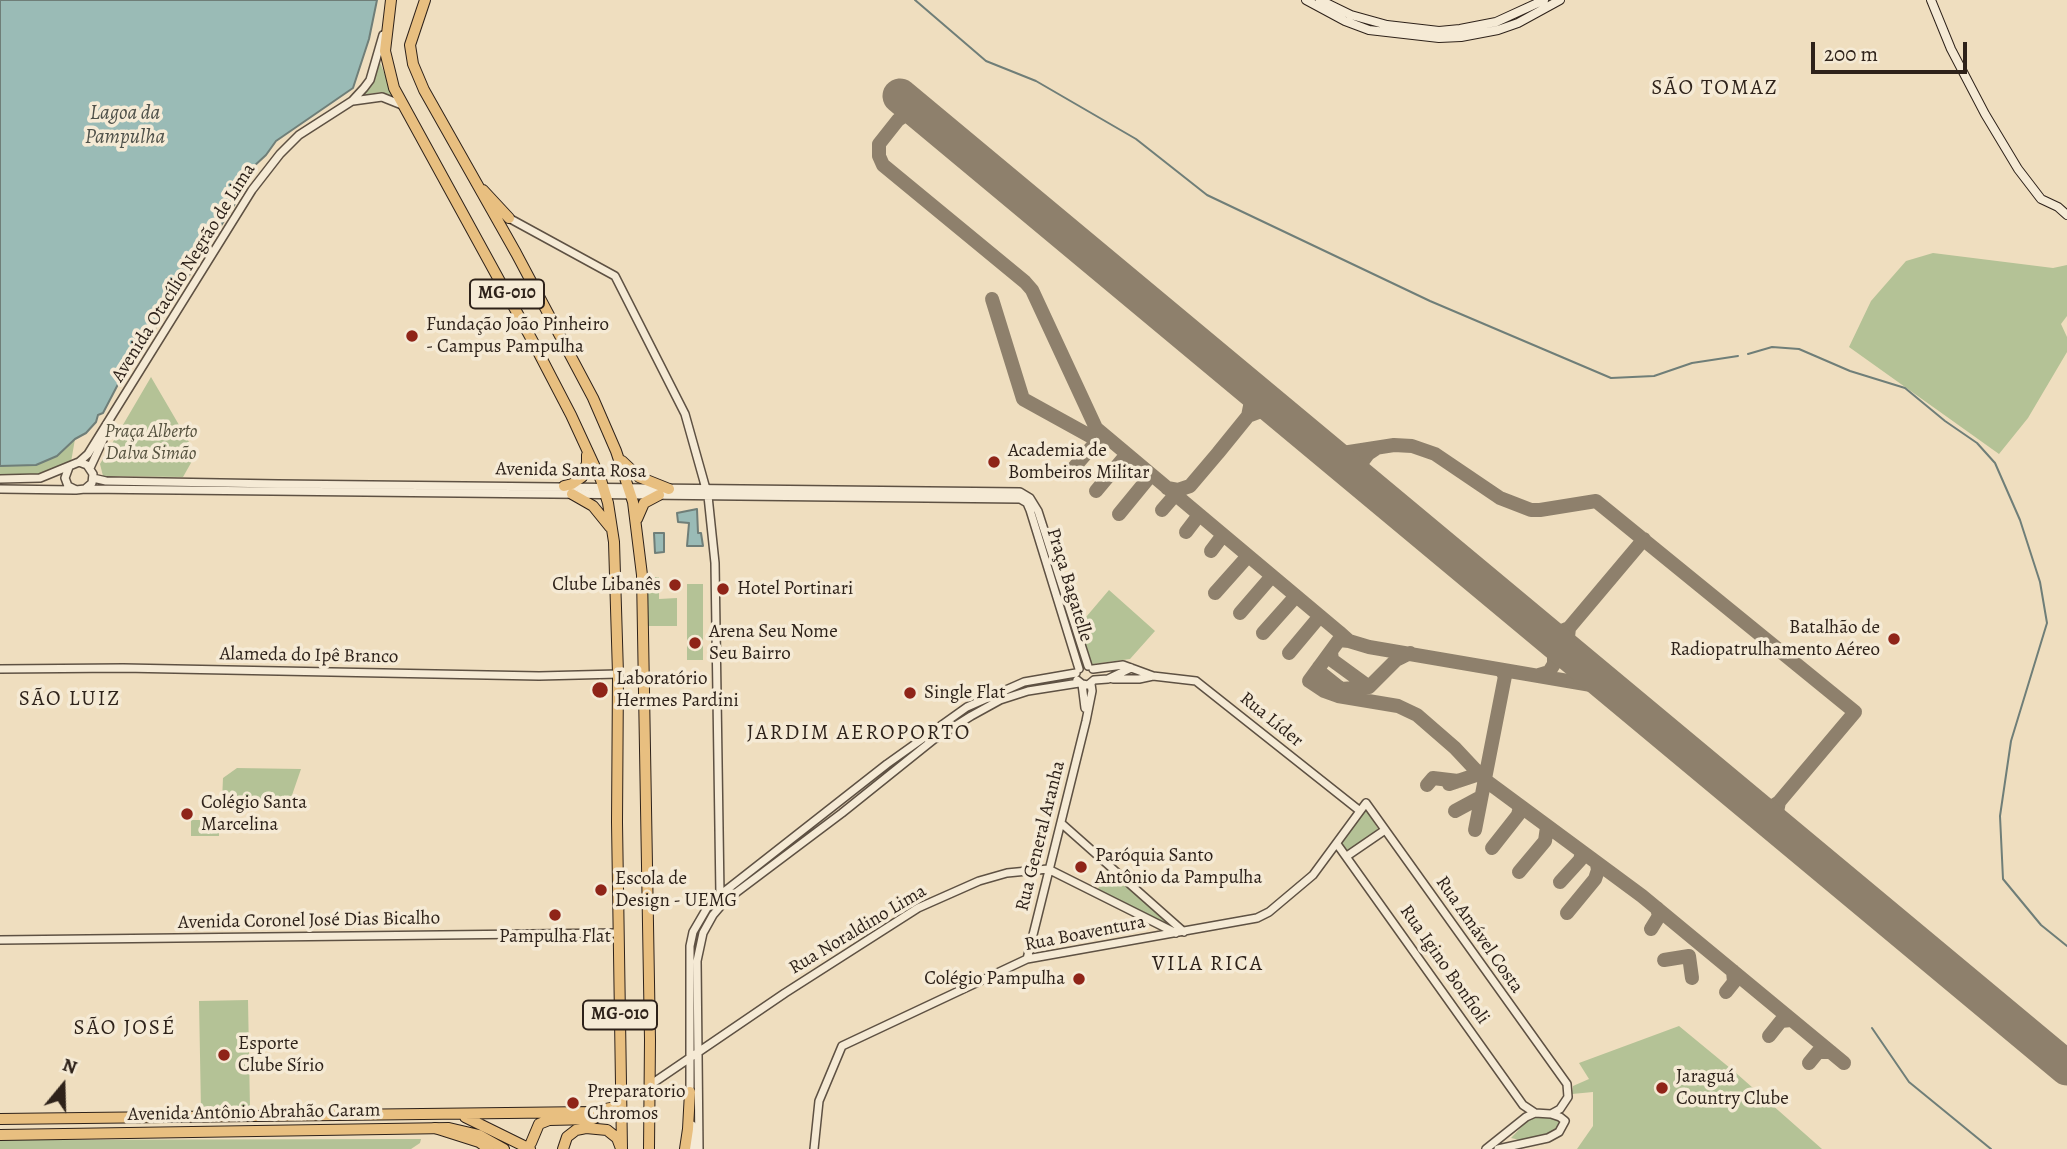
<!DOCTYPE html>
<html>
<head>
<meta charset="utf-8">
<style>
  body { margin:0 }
  #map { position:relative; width:2067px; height:1149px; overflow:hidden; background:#efdebf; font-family:Alegreya,serif }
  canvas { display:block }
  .north { position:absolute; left:28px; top:1051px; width:70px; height:70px; -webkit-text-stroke:5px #f5ead5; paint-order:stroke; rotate:19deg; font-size:19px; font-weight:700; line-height:28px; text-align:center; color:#2e221a }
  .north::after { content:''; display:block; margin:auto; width:24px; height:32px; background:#2e221a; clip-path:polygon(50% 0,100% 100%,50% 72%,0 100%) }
  .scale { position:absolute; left:1811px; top:42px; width:156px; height:32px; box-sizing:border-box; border:4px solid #2e221a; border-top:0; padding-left:9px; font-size:21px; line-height:24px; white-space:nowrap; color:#2e221a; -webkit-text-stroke:5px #f5ead5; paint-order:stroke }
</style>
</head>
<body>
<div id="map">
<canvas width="2067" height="1149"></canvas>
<div class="north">N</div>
<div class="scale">200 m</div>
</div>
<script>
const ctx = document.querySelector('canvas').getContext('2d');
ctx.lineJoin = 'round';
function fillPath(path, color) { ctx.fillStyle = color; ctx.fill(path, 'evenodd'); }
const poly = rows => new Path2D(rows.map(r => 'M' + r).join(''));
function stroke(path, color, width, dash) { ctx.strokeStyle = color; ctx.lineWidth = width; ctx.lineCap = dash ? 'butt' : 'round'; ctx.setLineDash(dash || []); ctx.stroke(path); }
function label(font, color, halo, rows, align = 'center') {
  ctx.font = font + ' Alegreya,serif'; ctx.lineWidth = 7; ctx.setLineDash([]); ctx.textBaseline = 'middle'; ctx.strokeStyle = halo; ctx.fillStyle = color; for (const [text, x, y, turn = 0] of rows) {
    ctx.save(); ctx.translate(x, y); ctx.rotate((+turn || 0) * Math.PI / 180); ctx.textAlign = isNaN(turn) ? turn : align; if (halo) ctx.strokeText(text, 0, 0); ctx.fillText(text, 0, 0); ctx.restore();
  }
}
fillPath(poly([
  [379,60,394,97,381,92,362,95],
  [1933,253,2053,268,2067,265,2067,316,2061,324,2067,337,2067,352,2028,418,1999,454,1849,347,1871,301,1906,261],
  [151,377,196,454,183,477,103,476,100,464],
  [75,439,71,462,40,478,0,479,0,466,36,465,57,456],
  [646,577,659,577,659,599,677,598,677,626,647,626],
  [687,584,703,584,703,660,687,660],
  [1109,590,1155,631,1130,659,1093,664,1085,661,1075,630],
  [237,768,301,769,290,801,222,801,223,778],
  [1366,810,1378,829,1348,851,1341,843],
  [191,820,219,820,219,836,191,836],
  [1108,868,1175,929,1097,891],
  [248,1000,250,1109,201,1110,199,1001],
  [1679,1026,1736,1073,1822,1149,1577,1149,1593,1126,1593,1092,1572,1094,1573,1086,1589,1079,1579,1063],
  [1550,1116,1565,1121,1558,1131,1548,1136,1524,1141,1511,1138,1530,1118],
  [421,1139,420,1143,411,1149,0,1149,0,1140]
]), '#b4c296');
const water = poly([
  [0,0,377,0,369,39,353,88,276,141,266,155,252,168,244,169,238,191,238,199,154,330,138,339,138,346,103,413,98,415,96,422,86,433,75,439,57,456,36,465,0,466,0,0],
  [697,509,698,533,701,533,703,546,687,546,689,523,678,522,677,513,697,509],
  [654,533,664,533,664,552,655,553,654,533]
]);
fillPath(water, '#9abbb6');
stroke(water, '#6f7e78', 2);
stroke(poly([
  [915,0,986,61,1036,81,1136,139,1207,195,1430,301,1611,378,1654,376,1692,363,1738,356],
  [1748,354,1772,347,1799,349,1850,371,1905,388,1945,421,1977,443,1995,463,2020,520,2040,582,2047,623,2011,741,2000,816,2003,879,2041,925,2067,946],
  [1872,1028,1909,1082,1991,1149]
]), '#6f7e78', 2);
stroke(poly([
  [928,120,912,115,904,116,898,120,879,144,879,156,883,165,1025,282,1032,290,1096,428,1339,632,1349,641,1369,647,1597,686,1617,694],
  [992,299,1023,399,1090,436,1096,428],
  [1248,416,1264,410,1279,412],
  [1326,451,1336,454,1394,445,1412,446,1435,454,1500,498,1531,510,1540,510,1596,501,1855,712,1779,802,1770,808,1752,806],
  [1071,471,1103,434],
  [1367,486,1362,476,1362,462,1368,454,1377,448],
  [1167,488,1178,490,1190,486,1218,453,1248,416,1251,401,1248,387],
  [1096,491,1127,454],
  [1162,510,1175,495],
  [1119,514,1151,475],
  [1186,532,1199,515],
  [1211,551,1223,535],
  [1215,593,1248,556],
  [1240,613,1272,576],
  [1569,628,1567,646,1574,658],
  [1541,631,1557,633,1569,628,1644,539],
  [1263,633,1296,596],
  [1349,641,1339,640,1309,681,1324,691,1338,696,1398,706,1417,715,1455,748,1485,780,1642,896,1844,1063],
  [1331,652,1332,660,1369,687],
  [1289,653,1320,616],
  [1319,667,1321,673,1341,689,1369,687,1396,660,1410,653],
  [1539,675,1549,672,1554,664,1554,647,1550,638],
  [1449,784,1479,774,1485,770],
  [1427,785,1433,778,1458,781],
  [1779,802,1776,817,1781,830],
  [1455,811,1481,797],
  [1475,830,1505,676,1501,670],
  [1492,848,1518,815,1520,807],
  [1519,872,1545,841,1547,827],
  [1560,882,1580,860,1582,853],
  [1567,913,1595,879,1598,870,1597,864],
  [1651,929,1659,916,1657,908],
  [1664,960,1689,956,1692,978],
  [1726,992,1734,982,1733,971],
  [1769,1036,1781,1021,1791,1020],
  [1809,1063,1818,1052,1831,1052]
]), '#8e806c', 14);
stroke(poly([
  [900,96,2067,1068]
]), '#8e806c', 35);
const tertiary = poly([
  [353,101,382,97,402,105],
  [507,217,615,276,685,414,708,496,715,563,720,895],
  [69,467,65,478,68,486,76,490,85,489,92,483,93,474,87,465,79,462],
  [90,468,103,440],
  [93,478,106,481,278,484,1020,492,1030,498,1038,511,1088,666],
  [0,479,40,478,79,462,88,454,252,190,280,154,299,135,352,101,364,88,370,80,383,35],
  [0,489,75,490],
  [85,489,1020,499,1027,503,1030,510,1079,669],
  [0,669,123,668,539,676,618,674],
  [1093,669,1123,665,1153,676,1196,681,1360,811],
  [1113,679,1139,679,1153,676],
  [1077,680,1082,684,1088,685,1094,680,1108,679,1131,668],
  [1082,684,1085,708],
  [1061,823,1184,932],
  [1337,844,1523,1105,1535,1113],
  [1347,856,1385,830],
  [0,940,618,933],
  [1027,959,1086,721,1092,691,1091,684],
  [650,1085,785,993,918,908,979,881,1007,873,1048,869,1176,933],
  [690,1096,690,946,693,932,707,908,720,895,887,764,967,707,1024,682,1076,673],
  [692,1125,693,1149],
  [699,1149,697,961,703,933,713,915,725,901,842,813,933,740,971,716,1000,700,1028,691,1079,683],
  [814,1149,819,1101,842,1046,1027,959,1257,918,1269,912,1313,875,1366,803,1567,1084,1568,1097,1560,1109,1551,1114,1535,1113,1526,1117,1486,1149],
  [1498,1149,1548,1138,1559,1132,1565,1121,1560,1117,1551,1114]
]);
const secondary = poly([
  [1306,0,1345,21,1369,30,1439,38,1461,37,1498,30,1518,23,1560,0],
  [1320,0,1351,15,1387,25,1439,31,1460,29,1496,22,1544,0],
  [1931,0,1951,49,1985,114,2018,169,2041,199,2058,207,2067,215]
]);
const primary = poly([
  [465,1117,530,1149],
  [0,1119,591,1112,615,1107,622,1097],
  [0,1135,449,1128,479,1135,504,1149],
  [531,1143,539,1124,549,1120,593,1119,603,1113]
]);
const trunk = poly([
  [391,0,385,51,394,88,532,340,571,415,601,480,608,503,614,542,618,674,617,822,622,1149],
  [425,0,410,45,413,64,424,90,516,253,593,398,616,451,633,502,642,575,650,1040,649,1149],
  [483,190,509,218],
  [622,461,639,477,669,489],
  [564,486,572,484,582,477,587,463,587,455],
  [572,494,593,506,610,527],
  [637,519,644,503,659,495],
  [435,1128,479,1142,489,1149],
  [563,1149,567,1137,576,1130,586,1128,607,1130,617,1138,620,1146],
  [685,1149,688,1129,690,1092]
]);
stroke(tertiary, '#5e5143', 10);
stroke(secondary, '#2e221a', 10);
stroke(primary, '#2e221a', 12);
stroke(trunk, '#2e221a', 12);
stroke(tertiary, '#f5ead5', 7);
stroke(secondary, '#f5ead5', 8);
stroke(primary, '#e8bf80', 10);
stroke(trunk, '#e8bf80', 10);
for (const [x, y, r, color] of [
  [412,336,7,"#8f2418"],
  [994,462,7,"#8f2418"],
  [675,585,7,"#8f2418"],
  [723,589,7,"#8f2418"],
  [1894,639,7,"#8f2418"],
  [695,643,7,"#8f2418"],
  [600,690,9,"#8f2418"],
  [910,693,7,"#8f2418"],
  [187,814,7,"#8f2418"],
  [1081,867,7,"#8f2418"],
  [601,890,7,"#8f2418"],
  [555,915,7,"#8f2418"],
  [1079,979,7,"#8f2418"],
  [224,1055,7,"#8f2418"],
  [1662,1088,7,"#8f2418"],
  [573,1103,7,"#8f2418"]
]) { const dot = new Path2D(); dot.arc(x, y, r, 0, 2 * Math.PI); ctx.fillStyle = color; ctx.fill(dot); stroke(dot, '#f5ead5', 2.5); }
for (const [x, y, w] of [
  [507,294,74],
  [620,1015,74]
]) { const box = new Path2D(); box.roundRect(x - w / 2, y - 14.5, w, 29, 5); ctx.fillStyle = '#f5ead5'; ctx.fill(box); stroke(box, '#2e221a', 2); }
label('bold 18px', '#2e221a', null, [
  ["MG-010",507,294],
  ["MG-010",620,1015]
]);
label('19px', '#2e221a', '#f5ead5', [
  ["Avenida Otacílio Negrão de Lima",184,273,-58],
  ["Avenida Santa Rosa",571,471,1],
  ["Praça Bagatelle",1069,585,73],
  ["Alameda do Ipê Branco",309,656,1],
  ["Rua Líder",1271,720,39],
  ["Rua General Aranha",1041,836,-76],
  ["Avenida Coronel José Dias Bicalho",309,921,-1],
  ["Rua Noraldino Lima",858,930,-31],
  ["Rua Boaventura",1085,934,-11],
  ["Rua Amável Costa",1479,935,55],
  ["Rua Igino Bonfioli",1444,965,55],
  ["Avenida Antônio Abrahão Caram",254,1113,-1]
]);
label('19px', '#2e221a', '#f5ead5', [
  ["Fundação João Pinheiro",426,325],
  ["- Campus Pampulha",426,347],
  ["Academia de",1008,451],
  ["Bombeiros Militar",1008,473],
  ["Clube Libanês",661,585,"right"],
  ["Hotel Portinari",737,589],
  ["Batalhão de",1880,628,"right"],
  ["Radiopatrulhamento Aéreo",1880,650,"right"],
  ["Arena Seu Nome",709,632],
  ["Seu Bairro",709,654],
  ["Laboratório",616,679],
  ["Hermes Pardini",616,701],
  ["Single Flat",924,693],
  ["Colégio Santa",201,803],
  ["Marcelina",201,825],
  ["Paróquia Santo",1095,856],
  ["Antônio da Pampulha",1095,878],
  ["Escola de",615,879],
  ["Design - UEMG",615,901],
  ["Pampulha Flat",555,937,"center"],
  ["Colégio Pampulha",1065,979,"right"],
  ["Esporte",238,1044],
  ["Clube Sírio",238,1066],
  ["Jaraguá",1676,1077],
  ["Country Clube",1676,1099],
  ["Preparatorio",587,1092],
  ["Chromos",587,1114]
], 'left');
label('italic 19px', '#56523f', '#f5ead5', [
  ["Praça Alberto",151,432],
  ["Dalva Simão",151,454]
]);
ctx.letterSpacing = '2px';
label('21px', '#2e221a', '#f5ead5', [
  ["SÃO TOMAZ",1715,89],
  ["SÃO LUIZ",70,700],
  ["JARDIM AEROPORTO",859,734],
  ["VILA RICA",1208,965],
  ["SÃO JOSÉ",125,1029]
]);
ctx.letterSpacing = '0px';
label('italic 21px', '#4e5049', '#f5ead5', [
  ["Lagoa da",125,114],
  ["Pampulha",125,138]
]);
</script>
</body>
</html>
